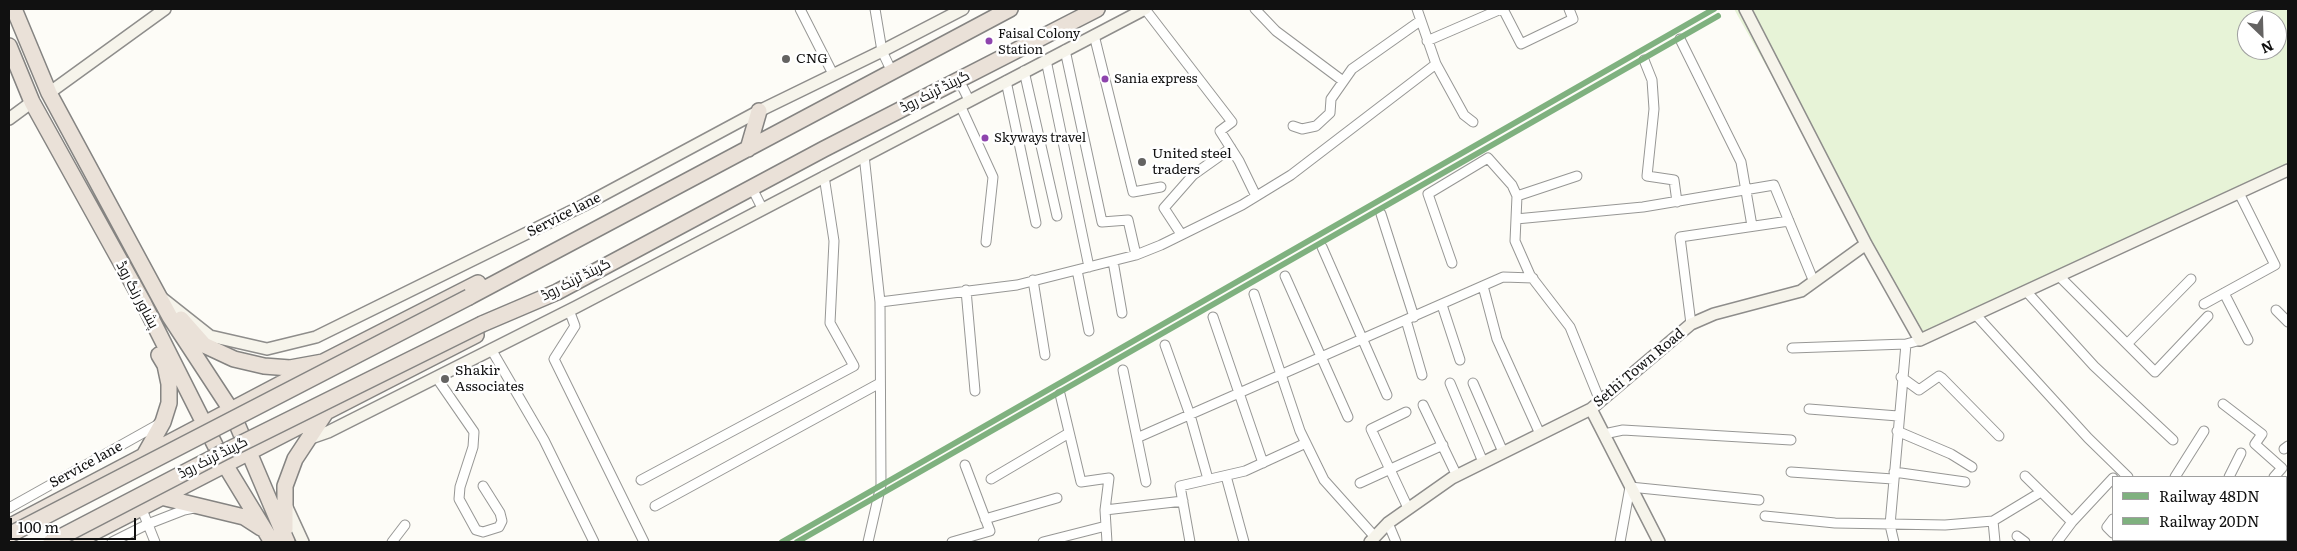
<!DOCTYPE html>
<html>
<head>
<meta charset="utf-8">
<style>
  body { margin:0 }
  #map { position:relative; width:2297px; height:551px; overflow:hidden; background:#fdfcf7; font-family:Literata,serif }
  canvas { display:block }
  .frame { position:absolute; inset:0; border:10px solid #111; pointer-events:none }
  .legend { position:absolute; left:2112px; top:476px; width:175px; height:65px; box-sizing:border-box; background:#fff; border:1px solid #a0a0a0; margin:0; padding:6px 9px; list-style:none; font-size:15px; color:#111 }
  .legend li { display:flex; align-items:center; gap:10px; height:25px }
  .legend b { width:25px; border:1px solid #a0a0a0 }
  .north { position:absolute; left:2237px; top:10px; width:50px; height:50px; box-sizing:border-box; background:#fff; border:1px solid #a0a0a0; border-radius:50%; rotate:156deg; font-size:14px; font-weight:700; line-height:20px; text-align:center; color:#111 }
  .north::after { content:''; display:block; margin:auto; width:18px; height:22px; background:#646362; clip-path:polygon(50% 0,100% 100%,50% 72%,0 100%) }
  .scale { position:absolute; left:10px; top:518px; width:126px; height:22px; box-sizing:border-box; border:2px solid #111; border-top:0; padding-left:6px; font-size:15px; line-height:18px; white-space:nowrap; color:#111; -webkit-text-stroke:4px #fff; paint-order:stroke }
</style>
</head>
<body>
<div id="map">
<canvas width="2297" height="551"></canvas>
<div class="frame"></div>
<ul class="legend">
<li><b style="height:6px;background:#7fb17f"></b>Railway 48DN</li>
<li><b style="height:6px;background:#7fb17f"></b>Railway 20DN</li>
</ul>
<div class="north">N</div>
<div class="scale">100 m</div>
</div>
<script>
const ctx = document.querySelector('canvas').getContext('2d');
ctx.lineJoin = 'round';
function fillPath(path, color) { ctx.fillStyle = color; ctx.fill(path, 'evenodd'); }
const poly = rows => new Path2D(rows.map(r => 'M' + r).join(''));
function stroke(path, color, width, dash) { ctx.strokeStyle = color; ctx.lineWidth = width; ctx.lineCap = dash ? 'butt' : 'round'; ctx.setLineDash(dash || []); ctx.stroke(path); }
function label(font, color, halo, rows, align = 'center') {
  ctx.font = font + ' Literata,Cairo,serif'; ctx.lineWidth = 5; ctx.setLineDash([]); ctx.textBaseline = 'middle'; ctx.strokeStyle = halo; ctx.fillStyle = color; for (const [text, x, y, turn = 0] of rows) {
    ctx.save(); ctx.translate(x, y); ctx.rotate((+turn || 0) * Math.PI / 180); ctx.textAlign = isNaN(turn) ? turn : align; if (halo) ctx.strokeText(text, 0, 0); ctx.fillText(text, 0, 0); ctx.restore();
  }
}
fillPath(poly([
  [1734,9,2288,9,2288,163,1921,340],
  [2247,20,2277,20,2277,50,2247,50]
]), '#e7f3d7');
const street = poly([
  [800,9,833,74],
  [875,9,882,51,892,72],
  [1145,9,1232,122,1220,131,1239,161,1256,196],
  [1255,9,1276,31,1343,81],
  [1417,9,1436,64,1464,115,1473,122],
  [1503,9,1521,44,1573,19,1569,9],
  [1094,35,1133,192,1161,187],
  [1680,39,1741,162,1752,226],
  [1427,41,1501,9],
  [1065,50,1102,222,1128,220,1136,255],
  [1046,60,1089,267],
  [1644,60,1652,80,1654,109,1647,176,1674,180,1677,202],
  [1024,71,1057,216],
  [959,80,969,100],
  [1006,81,1036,223],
  [960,105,993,177,986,242],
  [1293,126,1302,129,1316,126,1330,113,1331,99,1352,69,1420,21],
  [864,155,880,302,881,485,868,542],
  [752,188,762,208],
  [1517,196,1577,176],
  [1381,214,1414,317],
  [1516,219,1643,207,1774,185,1814,282],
  [1181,234,1164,208,1193,175,1231,148],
  [1322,247,1387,395],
  [1113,261,1122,313],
  [1452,263,1428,194,1488,158,1512,185,1517,196,1515,241,1530,275,1570,327,1600,401],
  [1077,270,1089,331],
  [1285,276,1348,417],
  [2059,276,2155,372,2208,316],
  [1033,280,1045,355],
  [1483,286,1497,339,1540,434],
  [966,290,975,391],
  [2026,291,2094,366,2173,440],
  [2224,293,2248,340],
  [1254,294,1300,431,1324,480,1375,537],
  [880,302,1017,285,1136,255,1161,245,1242,205,1291,175,1436,64],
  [2204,304,2275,265,2239,193],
  [1442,305,1460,360],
  [569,310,575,326,554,359,644,542],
  [2276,310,2288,322],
  [1976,315,2088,438,2128,477],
  [1213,317,1263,463],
  [1406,320,1422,375],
  [1691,324,1680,237,1789,221],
  [2127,344,2191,279],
  [1165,345,1190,415,1208,479],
  [1792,348,1906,344],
  [491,349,544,440,594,542],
  [1123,370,1146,482],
  [436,377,474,432,473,447,460,487,459,499,476,530,483,532,499,527,502,521,500,513,483,486],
  [1901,377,1919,390,1939,376,1942,378,1999,436],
  [1450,383,1483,462],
  [1473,383,1503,452],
  [1060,394,1081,482,1109,478,1105,510,1107,542],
  [2223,404,2262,434,2255,444,2282,468,2274,477],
  [1423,405,1457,476],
  [1809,409,1898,416],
  [1406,412,1371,429,1408,508],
  [1897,431,1951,454,1972,467],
  [1604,434,1623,430,1791,440],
  [1139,437,1503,277,1533,278],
  [2284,449,2288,446],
  [1791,472,1893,479],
  [1894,472,1965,482],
  [1226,476,1244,542],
  [2025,476,2072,522],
  [2175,477,2204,431],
  [2229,477,2241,453],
  [991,479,1069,433],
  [641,480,854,366,830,323,834,241,824,176],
  [1360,483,1443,445],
  [655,506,880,383],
  [141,507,155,542],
  [9,508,159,424],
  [1105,510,1183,501],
  [1765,516,1835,523,1945,525,1993,521,2041,492],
  [985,519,1057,498],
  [2113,519,2107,527,2113,533],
  [1993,521,1995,542],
  [1388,523,1396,542],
  [2017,536,2025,542],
  [2122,540,2125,542],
  [2208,540,2212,542],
  [2276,540,2280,542],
  [112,542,148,524,184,510,194,508],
  [392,542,405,525],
  [952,542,990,531,965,465],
  [1043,542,1106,526],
  [1190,542,1180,486,1245,471,1306,443],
  [1620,542,1630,487,1759,500],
  [1894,542,1890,525,1906,344,1921,340],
  [2057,542,2072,522,2113,478],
  [2193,542,2194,540],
  [2242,542,2244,540]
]);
const secondary = poly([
  [1745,9,1866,244,1920,340,2288,170],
  [49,93,165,9],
  [9,119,32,102],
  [162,298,210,336,267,349,316,337,584,205,759,111,882,51,963,9],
  [1591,409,1659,542],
  [308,439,328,432,576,307,1145,9],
  [286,505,303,542],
  [1370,542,1388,523,1452,478,1591,409,1691,324,1714,314,1801,291,1866,244]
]);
const highway = poly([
  [14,9,49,93,170,317,231,410,287,542],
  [9,46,32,102,144,304,224,463,272,542],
  [748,149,759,111],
  [469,297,1010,9],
  [181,319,204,345,234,359,264,366,290,368,323,362,478,283],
  [482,324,557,292,824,149,1097,9],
  [145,454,163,422,169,403,169,384,165,365,159,355],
  [161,497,244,517,261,528],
  [9,527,309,369],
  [285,529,285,486,295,459,326,412,476,335],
  [75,542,325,413]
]);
stroke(street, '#979795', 11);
stroke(secondary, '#8e8d8b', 14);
stroke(highway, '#858482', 18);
stroke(street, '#fffffe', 9);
stroke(secondary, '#f6f4eb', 11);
stroke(highway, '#eae1d8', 15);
const highwayBridge = poly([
  [9,535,469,297],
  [51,542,224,452,482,324]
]);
stroke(highwayBridge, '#858482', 18, []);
stroke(highwayBridge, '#eae1d8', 15);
stroke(poly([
  [782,542,1714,9]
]), '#7fb17f', 6);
stroke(poly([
  [797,542,1718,16]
]), '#7fb17f', 6);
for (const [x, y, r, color] of [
  [989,41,4.5,"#8e44ad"],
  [786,59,5,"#646362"],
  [1105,79,4.5,"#8e44ad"],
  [985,138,4.5,"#8e44ad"],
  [1142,162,5,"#646362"],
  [445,379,5,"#646362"]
]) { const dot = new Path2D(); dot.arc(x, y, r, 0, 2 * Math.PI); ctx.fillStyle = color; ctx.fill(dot); stroke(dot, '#fff', 2); }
label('13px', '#111', '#fff', [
  ["Faisal Colony",998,34],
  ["Station",998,50],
  ["Sania express",1114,79],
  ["Skyways travel",994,138]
], 'left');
label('14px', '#111', '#fff', [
  ["CNG",796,59],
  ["United steel",1152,154],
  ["traders",1152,170],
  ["Shakir",455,371],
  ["Associates",455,387]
], 'left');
label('14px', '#111', '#fff', [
  ["گرینڈ ٹرنک روڈ",935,92,-27],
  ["Service lane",564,215,-27],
  ["گرینڈ ٹرنک روڈ",576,280,-27],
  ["پشاور رنگ روڈ",137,295,62],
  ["Sethi Town Road",1639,368,-40],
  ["گرینڈ ٹرنک روڈ",213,458,-27],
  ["Service lane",86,465,-29]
]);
</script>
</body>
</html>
